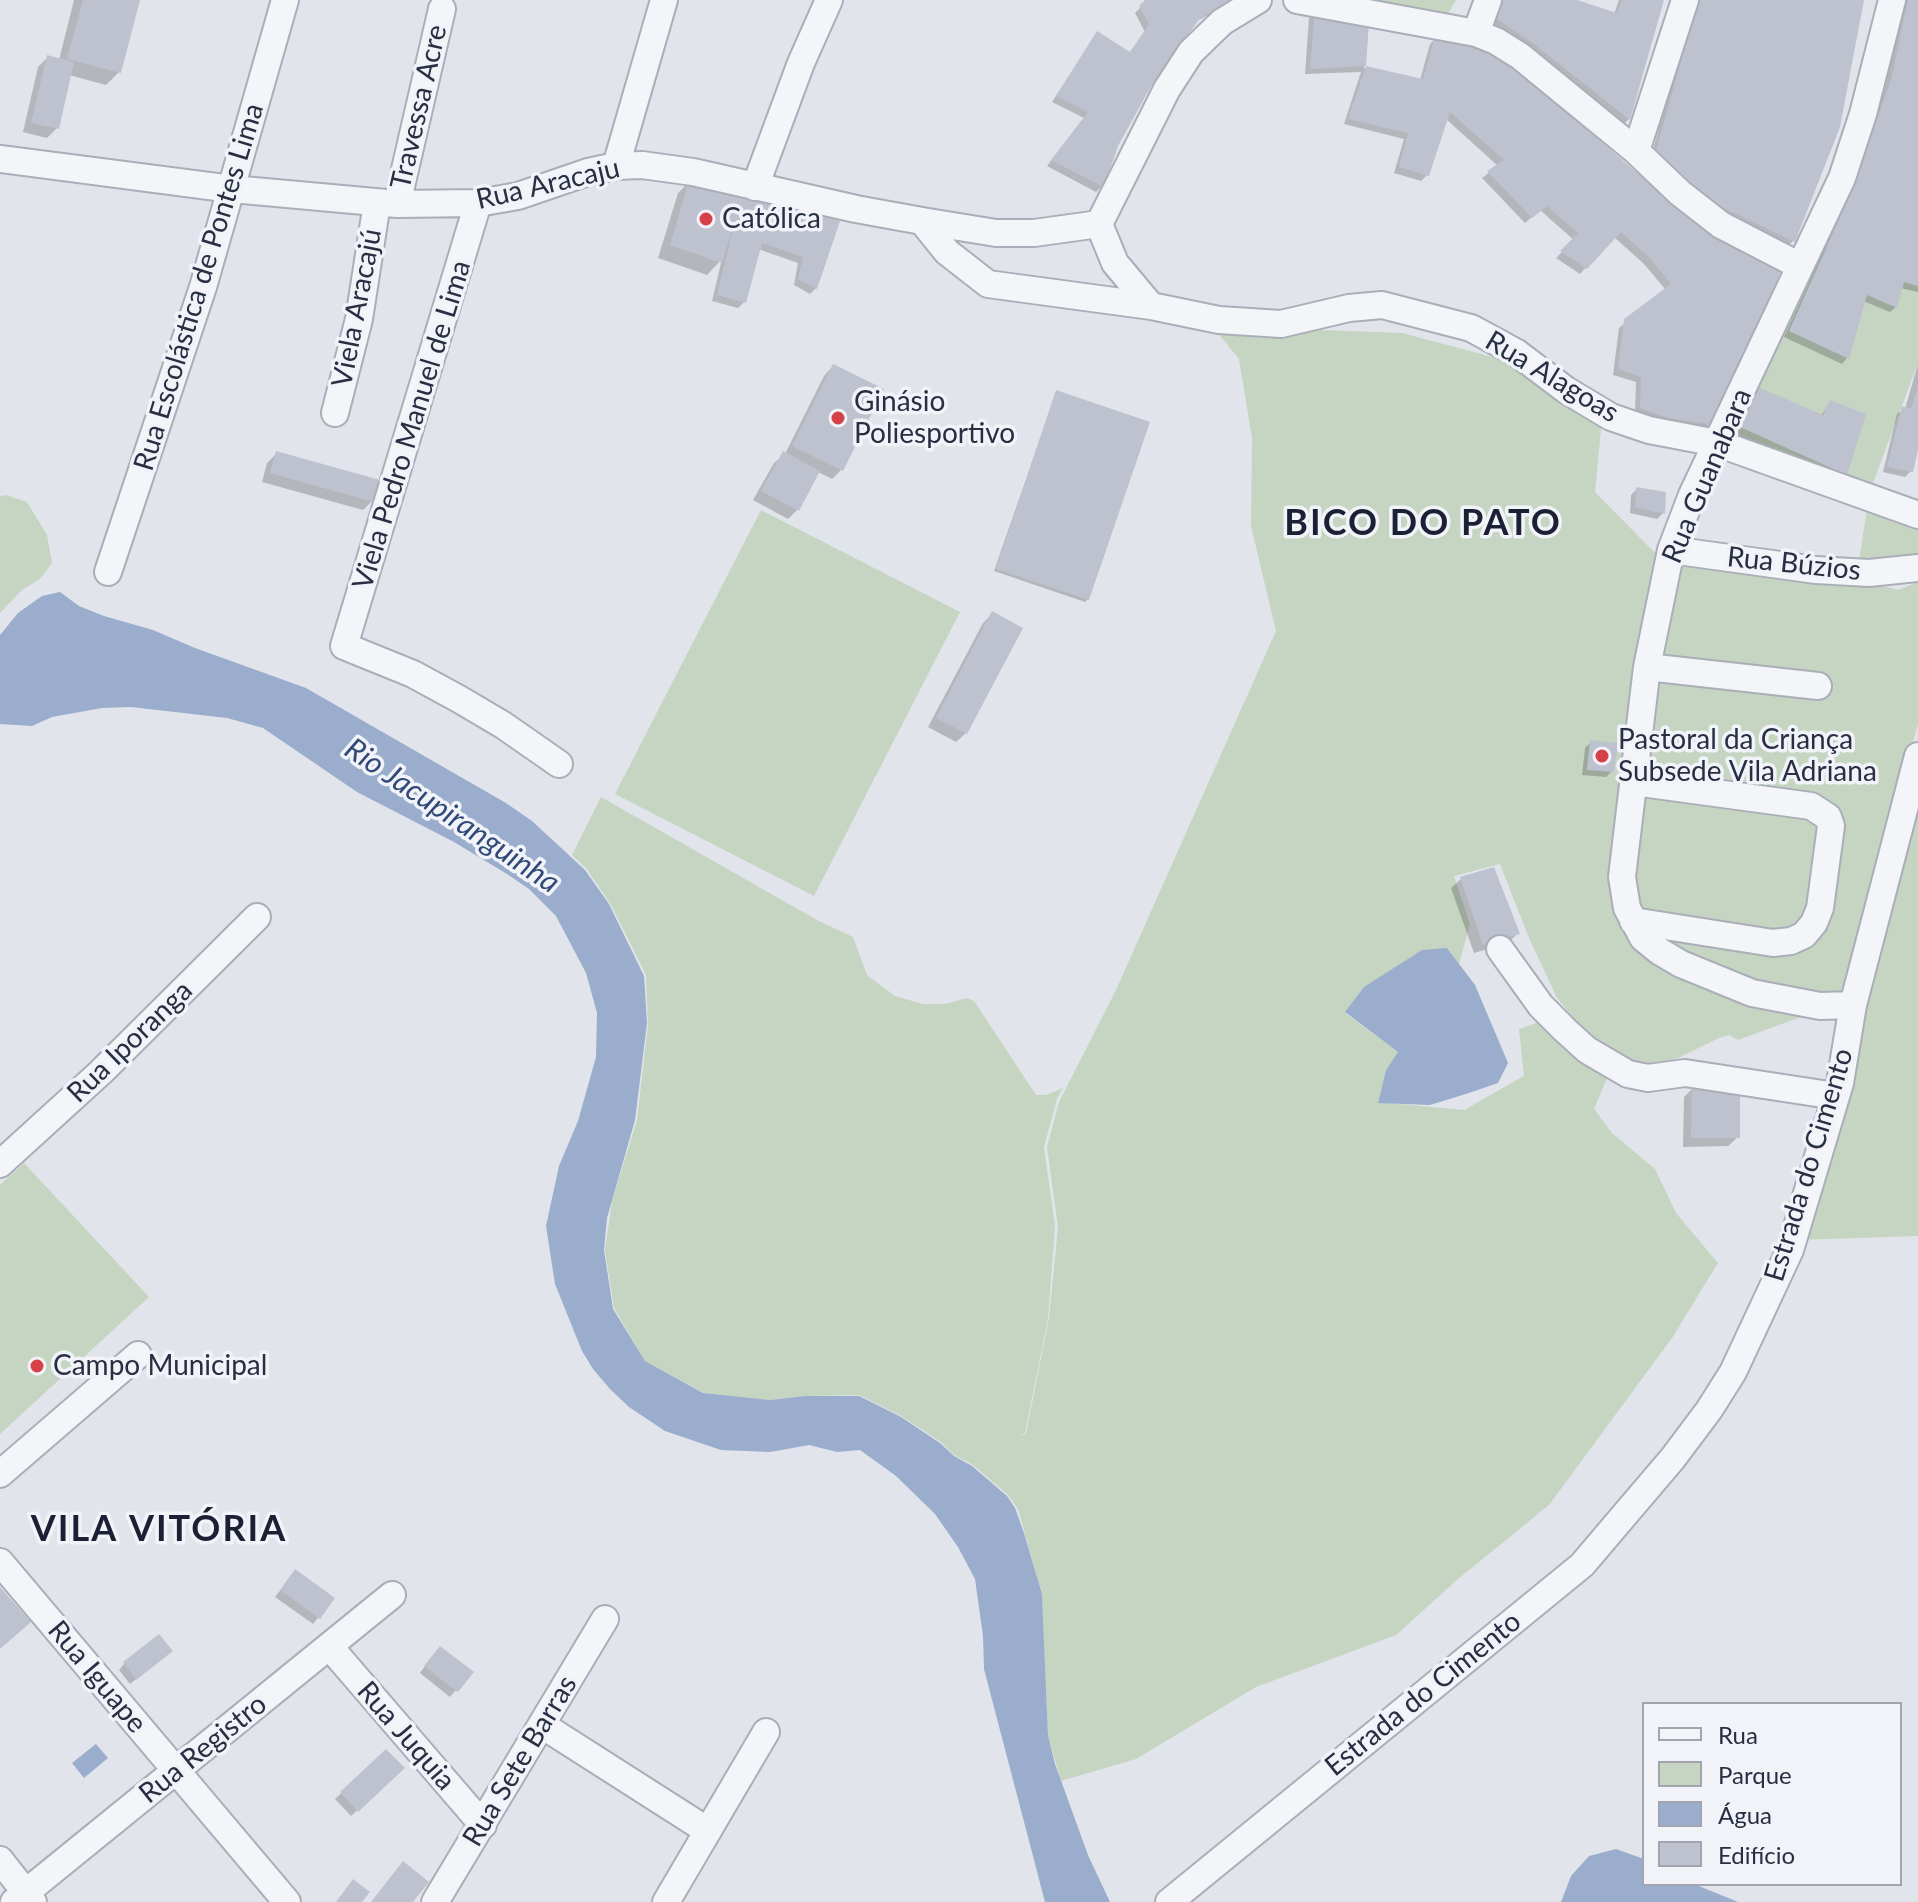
<!DOCTYPE html>
<html>
<head>
<meta charset="utf-8">
<style>
  body { margin:0 }
  #map { position:relative; width:1918px; height:1902px; overflow:hidden; background:#e1e4ea; font-family:Lato,sans-serif }
  canvas { display:block }
  .legend { position:absolute; left:1642px; top:1702px; width:260px; height:184px; box-sizing:border-box; background:#f1f3f8; border:2px solid #a1a5b0; margin:0; padding:10px 14px; list-style:none; font-size:24px; color:#282f43 }
  .legend li { display:flex; align-items:center; gap:16px; height:40px }
  .legend b { width:40px; border:2px solid #a1a5b0 }
</style>
</head>
<body>
<div id="map">
<canvas width="1918" height="1902"></canvas>
<ul class="legend">
<li><b style="height:10px;background:#f4f5f8"></b>Rua</li>
<li><b style="height:22px;background:#c5d5c2"></b>Parque</li>
<li><b style="height:22px;background:#9aadcc"></b>Água</li>
<li><b style="height:22px;background:#bec2ce"></b>Edifício</li>
</ul>
</div>
<script>
const ctx = document.querySelector('canvas').getContext('2d');
ctx.lineJoin = 'round';
function fillPath(path, color) { ctx.fillStyle = color; ctx.fill(path, 'evenodd'); }
const poly = rows => new Path2D(rows.map(r => 'M' + r).join(''));
function stroke(path, color, width, dash) { ctx.strokeStyle = color; ctx.lineWidth = width; ctx.lineCap = dash ? 'butt' : 'round'; ctx.setLineDash(dash || []); ctx.stroke(path); }
function label(font, color, halo, rows, align = 'center') {
  ctx.font = font + ' Lato,sans-serif'; ctx.lineWidth = 7; ctx.setLineDash([]); ctx.textBaseline = 'middle'; ctx.strokeStyle = halo; ctx.fillStyle = color; for (const [text, x, y, turn = 0] of rows) {
    ctx.save(); ctx.translate(x, y); ctx.rotate((+turn || 0) * Math.PI / 180); ctx.textAlign = isNaN(turn) ? turn : align; if (halo) ctx.strokeText(text, 0, 0); ctx.fillText(text, 0, 0); ctx.restore();
  }
}
fillPath(poly([
  [1359,0,1456,0,1447,15],
  [1818,244,1918,286,1918,363,1870,491,1726,431],
  [1212,326,1402,333,1500,359,1576,408,1602,418,1595,492,1655,553,1619,876,1651,952,1817,1011,1738,1040,1729,1035,1719,1038,1678,1058,1647,1067,1630,1066,1592,1040,1557,998,1529,938,1500,864,1454,876,1470,924,1459,964,1447,948,1345,1013,1398,1052,1386,1070,1378,1102,1464,1110,1524,1076,1519,1029,1539,1022,1580,1062,1610,1071,1594,1109,1612,1133,1655,1169,1676,1213,1718,1263,1672,1338,1549,1505,1458,1579,1396,1635,1256,1687,1136,1759,1061,1781,1048,1735,1042,1594,1018,1509,1008,1495,973,1465,954,1455,941,1442,901,1416,859,1395,805,1396,769,1400,704,1393,645,1361,614,1308,605,1250,612,1201,637,1120,648,1025,646,975,610,903,586,868,572,855,601,797,817,920,853,937,867,975,895,996,923,1004,945,1004,967,998,974,1001,1036,1095,1046,1095,1063,1088,1057,1099,1044,1147,1055,1226,1048,1319,1025,1433,1020,1436,1026,1434,1049,1318,1058,1227,1047,1147,1059,1102,1116,990,1276,631,1251,526,1252,438,1239,359],
  [6,495,27,502,47,535,52,563,40,579,22,590,0,613,0,496],
  [1868,502,1918,525,1918,553,1859,562],
  [761,510,960,612,814,896,615,794],
  [1673,553,1871,582,1898,590,1918,582,1918,724,1871,888,1844,1000,1800,999,1687,962,1650,930,1808,943,1841,820,1637,780,1651,671,1834,688,1829,681,1656,667],
  [1638,787,1827,819,1818,896,1794,938,1635,918,1629,902],
  [1918,794,1918,1236,1797,1240],
  [24,1163,149,1297,0,1434,0,1185]
]), '#c5d5c2');
fillPath(poly([
  [60,592,79,606,104,616,153,630,195,648,306,688,506,803,532,821,585,870,609,904,644,976,647,1023,635,1120,607,1218,604,1250,613,1309,645,1361,703,1393,770,1400,805,1396,859,1396,901,1417,940,1443,954,1456,972,1466,1007,1496,1015,1508,1024,1533,1042,1594,1048,1735,1055,1764,1088,1855,1110,1902,1045,1902,984,1669,983,1636,975,1579,958,1547,935,1514,896,1476,860,1450,837,1452,809,1445,770,1452,721,1450,665,1431,629,1407,610,1389,593,1369,582,1351,555,1284,546,1226,559,1166,578,1121,596,1057,597,1013,586,973,556,916,529,889,507,874,454,842,357,792,263,728,227,718,131,707,102,708,52,717,32,726,0,724,0,635,18,613,42,596],
  [1447,948,1475,985,1508,1063,1498,1083,1469,1093,1430,1105,1378,1103,1386,1070,1398,1052,1345,1012,1364,987,1422,950],
  [96,1744,108,1758,84,1778,72,1763],
  [1616,1849,1644,1859,1644,1884,1694,1884,1738,1902,1561,1902,1571,1876,1589,1856]
]), '#9aadcc');
fillPath(poly([
  [74,0,138,0,119,72,106,85,69,75,57,128,47,138,23,132,38,67,47,58,59,60],
  [1148,0,1236,0,1195,22,1148,87,1116,145,1102,186,1096,192,1047,166,1084,118,1052,102,1097,33,1129,53,1145,32,1135,13],
  [1500,0,1570,0,1614,14,1619,0,1663,0,1629,119,1623,125,1492,26],
  [1695,0,1862,0,1793,241,1787,247,1701,206,1651,157],
  [1905,0,1918,0,1918,292,1900,288,1896,307,1890,312,1863,301,1847,358,1842,364,1784,337,1848,197,1885,87],
  [1315,12,1367,23,1364,68,1420,80,1430,44,1436,38,1693,224,1710,423,1704,429,1661,423,1635,413,1636,382,1613,375,1619,328,1666,290,1644,264,1614,237,1580,274,1556,258,1574,240,1540,210,1525,223,1482,178,1498,166,1446,119,1427,175,1421,181,1394,173,1404,139,1344,124,1361,72,1305,74,1309,18],
  [691,180,838,222,816,288,810,294,794,285,798,263,758,249,744,302,738,308,712,301,722,259,707,275,658,258,678,193],
  [1918,364,1918,441,1911,471,1905,477,1883,472,1897,414,1905,409],
  [833,366,841,470,832,479,818,472,797,510,788,519,753,500,774,463,785,454,824,376],
  [1758,389,1821,416,1830,402,1846,474,1840,480,1735,433,1753,395],
  [1056,393,1088,599,1085,602,994,571],
  [276,454,372,501,363,510,262,482,267,463],
  [1637,489,1663,513,1657,519,1630,513,1631,495],
  [992,614,966,733,956,742,928,727,983,623],
  [1591,742,1612,771,1606,777,1582,775,1585,748],
  [1461,879,1518,933,1508,943,1474,953,1451,888],
  [1693,1088,1738,1137,1728,1146,1683,1147,1684,1097],
  [290,1578,333,1599,313,1624,275,1597],
  [434,1654,471,1672,450,1697,420,1673],
  [164,1657,130,1684,119,1670,124,1664],
  [386,1751,402,1768,351,1816,335,1799]
]), '#0003');
fillPath(poly([
  [83,0,140,0,121,73,67,59],
  [1145,0,1236,0,1200,18,1150,88,1118,146,1104,187,1051,160,1088,112,1056,96,1097,31,1130,52,1149,24,1139,6],
  [1503,0,1577,0,1617,13,1622,0,1664,0,1630,120,1534,44,1497,19],
  [1698,0,1864,0,1840,127,1795,242,1707,200,1656,151],
  [1908,0,1918,0,1918,286,1904,282,1897,308,1867,295,1849,359,1789,331,1853,189,1891,80],
  [1315,10,1369,22,1366,66,1310,69],
  [1435,36,1475,40,1546,94,1694,222,1781,270,1762,321,1712,424,1668,418,1640,408,1641,377,1618,369,1624,319,1671,284,1650,258,1621,232,1587,269,1560,251,1578,233,1547,206,1532,218,1487,171,1504,160,1450,112,1429,176,1399,167,1408,133,1348,119,1366,66,1423,79],
  [47,55,74,62,59,129,31,123],
  [690,178,840,221,817,289,798,279,803,257,762,243,746,303,717,295,737,213,722,263,670,245],
  [833,364,884,389,843,471,792,446],
  [1758,387,1823,415,1830,400,1866,414,1847,475,1740,427],
  [1918,387,1918,450,1913,472,1887,467,1902,406,1911,409],
  [1056,390,1150,422,1089,600,996,569],
  [276,451,380,480,374,502,270,473],
  [783,451,820,471,799,511,761,491],
  [1636,487,1666,492,1665,514,1635,507],
  [992,611,1023,628,967,734,936,718],
  [1590,740,1618,743,1614,772,1587,770],
  [1494,867,1520,934,1483,945,1460,877],
  [1740,1083,1740,1138,1691,1138,1692,1086],
  [295,1569,335,1598,320,1619,280,1590],
  [0,1587,31,1622,0,1649],
  [159,1634,173,1651,136,1680,123,1662],
  [440,1646,474,1672,458,1692,424,1666],
  [386,1749,405,1768,358,1812,340,1792],
  [403,1861,429,1882,413,1902,371,1902],
  [353,1879,370,1892,362,1902,336,1902]
]), '#bec2ce');
const minor = poly([
  [1297,0,1476,33,1496,41,1520,56,1636,151,1680,193,1721,225,1800,266],
  [1476,33,1488,0],
  [1636,151,1685,0],
  [0,159,232,189,397,204,478,203,518,196,588,172,616,166,642,165,693,172,856,209,922,221,996,233,1034,233,1099,224,1167,89,1191,52,1222,22,1258,0],
  [616,166,664,0],
  [755,187,801,63,829,0],
  [478,203,344,646,413,674,459,699,503,725,559,764],
  [397,204,442,9],
  [922,221,947,252,988,284,1151,306,1219,320,1281,324,1349,308,1382,305,1471,328,1517,353,1566,390,1611,417,1649,430,1717,443,1918,515],
  [1099,224,1115,263,1151,306],
  [335,413,359,319,377,203],
  [1671,550,1816,570,1869,573,1918,568],
  [108,572,203,287,285,0],
  [1647,667,1818,686],
  [1633,921,1773,943,1791,941,1804,935,1814,923,1820,908,1831,826,1828,817,1811,806,1634,782],
  [1500,949,1541,1006,1565,1030,1587,1050,1628,1074,1648,1078,1685,1073,1836,1096],
  [1853,1005,1820,1006,1752,993,1681,964,1659,951,1643,938,1627,908,1622,877,1647,667,1671,550,1692,495,1842,178,1863,114,1892,0],
  [0,1164,101,1072,257,917],
  [0,1474,138,1355],
  [0,1562,287,1902],
  [329,1646,483,1825],
  [542,1725,708,1831],
  [0,1860,33,1902],
  [14,1902,392,1595],
  [435,1902,605,1619],
  [666,1902,766,1732],
  [1169,1902,1582,1565,1673,1458,1709,1410,1733,1372,1790,1250,1840,1083,1853,1005,1918,756]
]);
stroke(minor, '#aaaeb8', 30);
stroke(minor, '#f4f5f8', 26);
for (const [x, y, r, color] of [
  [706,219,8,"#d54147"],
  [838,418,8,"#d54147"],
  [1602,756,8,"#d54147"],
  [37,1366,8,"#d54147"]
]) { const dot = new Path2D(); dot.arc(x, y, r, 0, 2 * Math.PI); ctx.fillStyle = color; ctx.fill(dot); stroke(dot, '#f1f3f8', 3); }
label('28px', '#282f43', '#f1f3f8', [
  ["Travessa Acre",419,107,-77],
  ["Rua Aracaju",548,184,-13],
  ["Rua Escolástica de Pontes Lima",199,287,-73],
  ["Viela Aracajú",357,308,-79],
  ["Rua Alagoas",1552,377,31],
  ["Viela Pedro Manuel de Lima",412,425,-73],
  ["Rua Guanabara",1707,476,-67],
  ["Rua Búzios",1794,564,6],
  ["Rua Iporanga",130,1042,-44],
  ["Estrada do Cimento",1809,1165,-73],
  ["Rua Iguape",97,1677,50],
  ["Estrada do Cimento",1423,1694,-39],
  ["Rua Juquia",406,1736,49],
  ["Rua Registro",203,1749,-39],
  ["Rua Sete Barras",520,1761,-59]
]);
label('28px', '#282f43', '#f1f3f8', [
  ["Católica",722,219],
  ["Ginásio",854,402],
  ["Poliesportivo",854,434],
  ["Pastoral da Criança",1618,740],
  ["Subsede Vila Adriana",1618,772],
  ["Campo Municipal",53,1366]
], 'left');
label('italic 30px', '#304979', '#f1f3f8', [
  ["Rio Jacupiranguinha",452,816,34]
]);
ctx.letterSpacing = '2px';
label('bold 36px', '#1b2034', '#f1f3f8', [
  ["BICO DO PATO",1423,523],
  ["VILA VITÓRIA",159,1529]
]);
ctx.letterSpacing = '0px';
</script>
</body>
</html>
